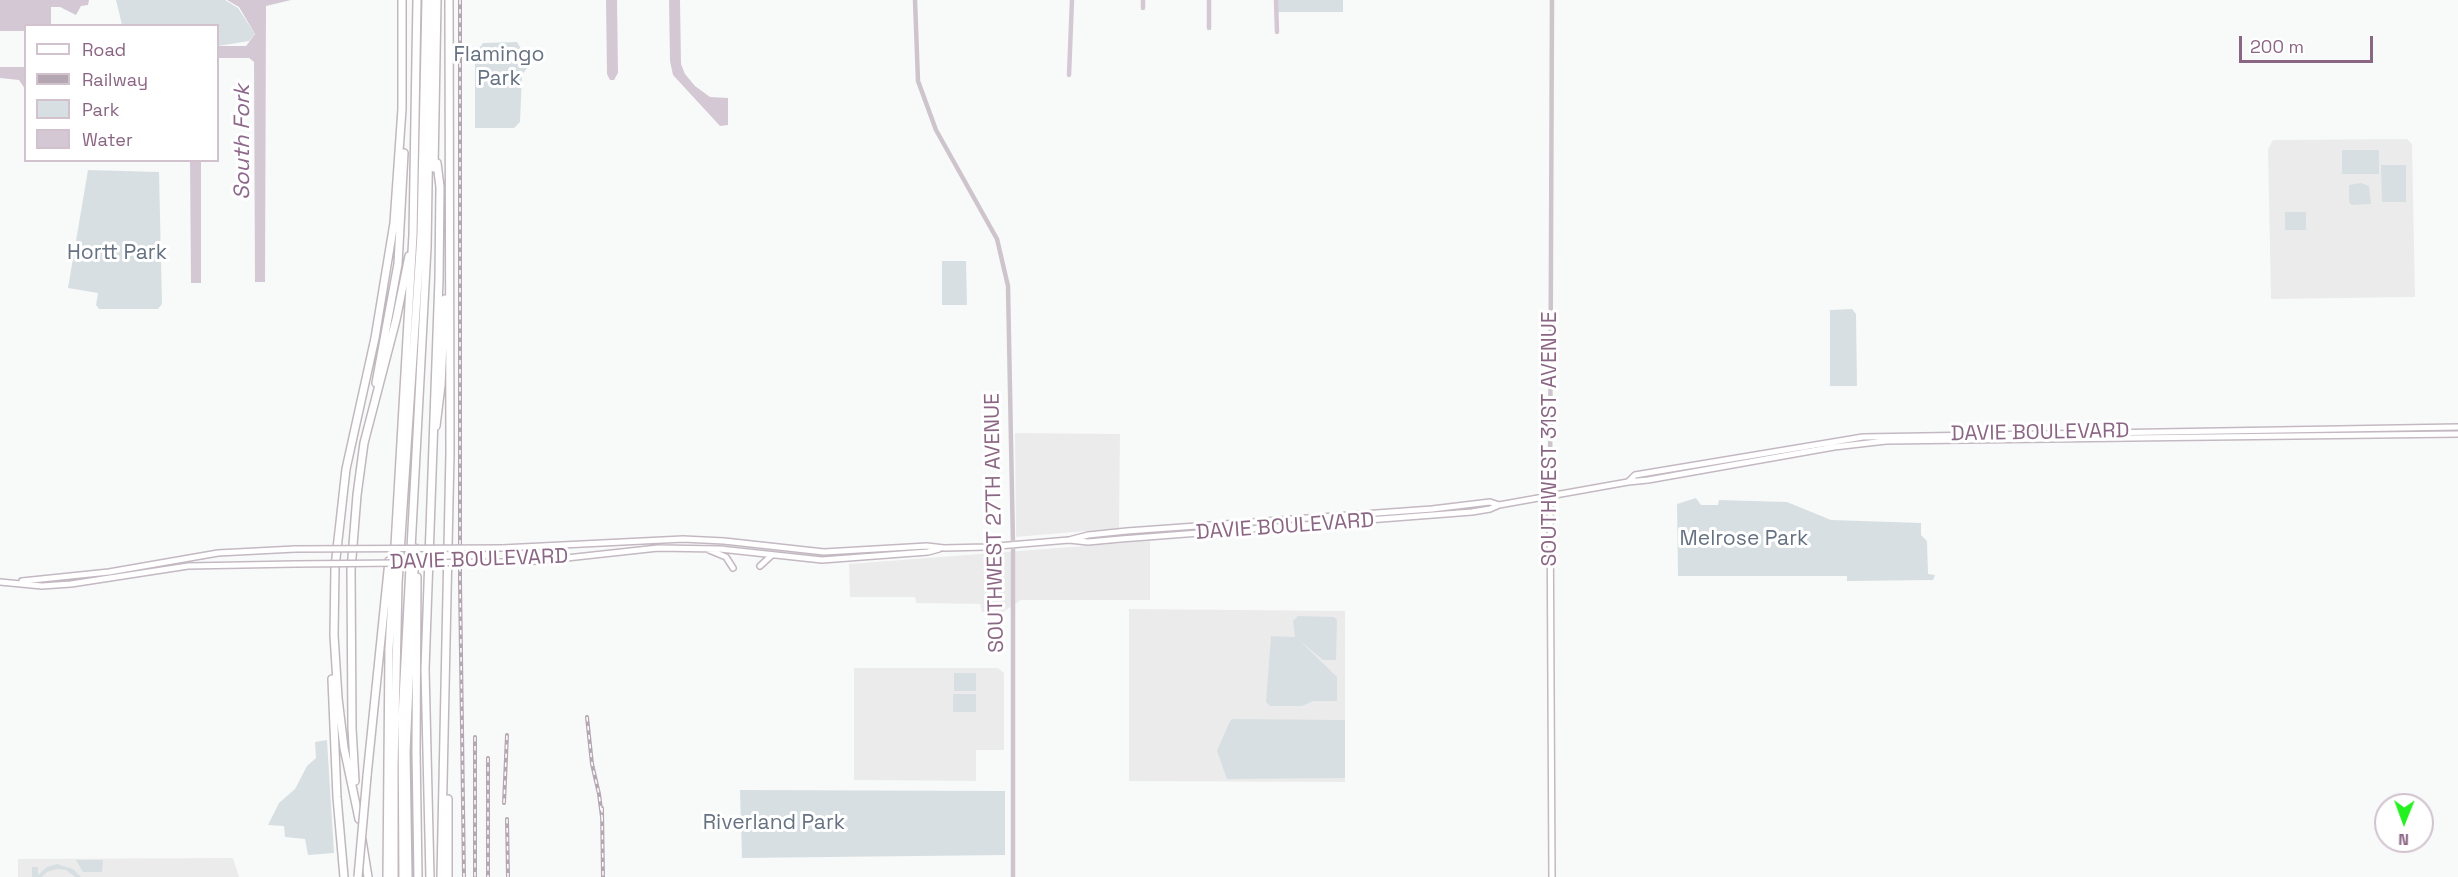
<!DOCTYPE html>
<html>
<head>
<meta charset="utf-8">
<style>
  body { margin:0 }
  #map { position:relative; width:2458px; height:877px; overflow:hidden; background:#f8faf9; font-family:"Space Grotesk",sans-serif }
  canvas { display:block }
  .legend { position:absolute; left:24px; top:24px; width:195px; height:138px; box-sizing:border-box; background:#fff; border:2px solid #d1c2ce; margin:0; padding:8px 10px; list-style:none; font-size:18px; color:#8b6684 }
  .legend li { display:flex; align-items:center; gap:12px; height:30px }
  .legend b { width:30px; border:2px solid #d1c2ce }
  .north { position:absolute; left:2374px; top:793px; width:60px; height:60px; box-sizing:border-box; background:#fff; border:2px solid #d1c2ce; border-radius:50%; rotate:181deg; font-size:16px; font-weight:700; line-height:24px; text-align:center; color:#8b6684 }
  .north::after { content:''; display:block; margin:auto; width:21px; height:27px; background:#23f120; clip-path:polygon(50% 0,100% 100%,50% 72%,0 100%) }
  .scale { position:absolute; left:2239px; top:36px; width:134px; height:27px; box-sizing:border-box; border:3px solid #8b6684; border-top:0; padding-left:8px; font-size:18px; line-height:21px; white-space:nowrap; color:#8b6684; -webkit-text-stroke:4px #fff; paint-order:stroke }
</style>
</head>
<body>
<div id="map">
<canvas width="2458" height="877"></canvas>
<ul class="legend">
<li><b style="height:8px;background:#fff"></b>Road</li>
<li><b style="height:8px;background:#b5a7b2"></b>Railway</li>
<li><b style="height:16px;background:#d8dfe2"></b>Park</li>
<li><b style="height:16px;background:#d5c8d5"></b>Water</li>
</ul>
<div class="north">N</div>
<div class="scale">200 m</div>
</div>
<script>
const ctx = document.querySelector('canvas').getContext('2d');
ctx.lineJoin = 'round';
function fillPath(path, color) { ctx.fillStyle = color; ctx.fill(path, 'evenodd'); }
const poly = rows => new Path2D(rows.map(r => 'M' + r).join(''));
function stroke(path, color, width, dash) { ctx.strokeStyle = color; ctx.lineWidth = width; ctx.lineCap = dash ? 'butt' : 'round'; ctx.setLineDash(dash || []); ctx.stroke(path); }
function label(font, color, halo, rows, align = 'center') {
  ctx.font = font + ' "Space Grotesk",sans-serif'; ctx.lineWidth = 6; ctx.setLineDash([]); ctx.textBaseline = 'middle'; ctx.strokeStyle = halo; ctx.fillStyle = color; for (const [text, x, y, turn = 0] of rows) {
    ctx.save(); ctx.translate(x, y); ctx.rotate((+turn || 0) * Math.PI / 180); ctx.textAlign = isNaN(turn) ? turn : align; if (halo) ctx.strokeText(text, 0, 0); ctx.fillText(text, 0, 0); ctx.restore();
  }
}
fillPath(poly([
  [2407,139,2412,144,2415,297,2271,299,2268,149,2273,140],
  [1015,433,1120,434,1119,528,1016,537],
  [1150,541,1150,600,1021,600,1003,612,982,612,980,604,916,603,915,597,850,597,849,564],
  [1129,609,1345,611,1345,782,1129,781],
  [854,668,998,668,1004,673,1004,750,976,750,976,781,854,780],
  [233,858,239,877,18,877,18,859]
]), '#ebebeb');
fillPath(poly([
  [116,0,225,0,238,8,255,34,249,41,218,46,218,26,122,25],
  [1278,0,1343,0,1343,12,1278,12],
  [517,42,530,64,522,75,520,122,514,128,475,128,475,54,483,43],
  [2342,150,2379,150,2379,174,2342,174],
  [2406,165,2406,202,2382,202,2381,165],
  [88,170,159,172,162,304,158,309,99,309,96,305,98,293,68,288],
  [2361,183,2369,186,2371,204,2352,205,2349,202,2349,185],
  [2285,212,2306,212,2306,230,2285,230],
  [942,261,966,261,967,305,942,305],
  [1852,309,1856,314,1857,386,1830,386,1830,310],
  [1696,498,1701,505,1718,505,1719,500,1787,502,1831,520,1921,523,1921,535,1927,541,1928,574,1935,575,1933,580,1847,581,1847,576,1678,576,1677,504],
  [1298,616,1334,617,1337,620,1336,660,1323,660,1299,640,1337,677,1337,701,1313,701,1302,706,1270,706,1266,702,1271,636,1295,637,1293,621],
  [954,673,976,673,976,691,954,691],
  [953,694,976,694,976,712,953,712],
  [1233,719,1345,720,1345,778,1227,779,1217,751,1230,721],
  [327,740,334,853,308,855,305,839,285,837,284,826,268,825,279,803,295,789,307,766,316,758,315,742],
  [740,790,1005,791,1005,855,742,858],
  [76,860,103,860,102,872,83,872],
  [57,864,73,869,81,877,75,877,66,870,57,869,47,872,42,877,32,877,32,867,38,867,38,875,47,867]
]), '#d8dfe2');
fillPath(poly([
  [0,0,89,0,88,5,81,6,76,15,60,7,51,7,51,25,26,26,25,31,0,31],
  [227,0,291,0,266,6,265,282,255,282,254,62,249,58,218,58,218,46,246,46,255,34,239,7],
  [606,0,617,0,618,73,614,80,610,80,607,74],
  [669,0,680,0,681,64,685,74,695,86,710,97,728,98,728,125,720,126,673,75,670,61],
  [0,67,25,67,25,89,19,80,0,78],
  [190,161,201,161,201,283,191,283]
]), '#d5c8d5');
stroke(poly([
  [1143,0,1143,8],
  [1276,0,1277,32],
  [1209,28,1209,0],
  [1069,75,1072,0]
]), '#d5c8d5', 4.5);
const secondary = poly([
  [1628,482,1635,475,1863,437,2458,427],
  [1550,496,1552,877],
  [1069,540,1088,542,1121,539,1472,512,1490,509,1499,505,1628,482,1648,480,1834,447,1886,441,2458,434],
  [502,548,683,539,724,541,824,552,927,546,944,548,986,547,1069,540,1088,535,1127,531,1432,509,1490,502,1499,505],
  [709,550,726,557,733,568],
  [502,562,539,561,658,548,720,549,822,560,928,552,939,549],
  [760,566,772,555],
  [22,581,109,572,218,553,295,549],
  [0,582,42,586,71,584,188,566,295,564]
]);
const motorway = poly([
  [434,168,437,0],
  [376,383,398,264,404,153],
  [436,426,441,385,445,299],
  [417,577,416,751,418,877],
  [332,679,337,797,344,877],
  [367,776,389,561],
  [355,781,352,728,351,570,357,495,364,443,396,320,409,256],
  [448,799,448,877],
  [359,819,344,748,338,698,334,635,335,567,346,469,375,338,394,223,402,109,402,0],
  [362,840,368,877],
  [387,877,389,649,413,235,417,0],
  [394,877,394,767,398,583,421,235,426,0],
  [403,877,402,718,427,247,431,0],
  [408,877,406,752,415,548],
  [430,877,425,669,439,279,440,187,437,163],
  [441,877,450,453,449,0]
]);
stroke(secondary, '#c4b9c2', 8);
stroke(motorway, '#c0b8be', 10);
stroke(poly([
  [915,0,918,81,936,130,997,239,1008,286,1013,545,1013,877],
  [1550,496,1552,0]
]), '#cec5cc', 4.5);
stroke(secondary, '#fff', 5);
stroke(motorway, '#fff', 7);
const rail = poly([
  [460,0,460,580,464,877],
  [587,717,592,764,599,794,602,817],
  [475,737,475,877],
  [488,758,488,877],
  [504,803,507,735],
  [602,808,603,877],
  [507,819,508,877]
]);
stroke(rail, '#b5a7b2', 4);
stroke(rail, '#fff', 1.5, [4.5]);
const secondaryBridge = poly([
  [295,549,502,548],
  [295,564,502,562]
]);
const motorwayBridge = poly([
  [358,877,367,776]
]);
stroke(secondaryBridge, '#c4b9c2', 8, []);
stroke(motorwayBridge, '#c0b8be', 10, []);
stroke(secondaryBridge, '#fff', 5);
stroke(motorwayBridge, '#fff', 7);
label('21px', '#667282', '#fff', [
  ["Flamingo",499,55],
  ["Park",499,79],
  ["Hortt Park",117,253],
  ["Melrose Park",1744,539],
  ["Riverland Park",774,823]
]);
label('21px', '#8b6684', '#fff', [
  ["DAVIE BOULEVARD",2040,433,-1],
  ["SOUTHWEST 31ST AVENUE",1550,439,-90],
  ["SOUTHWEST 27TH AVENUE",995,523,-91],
  ["DAVIE BOULEVARD",1285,527,-4],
  ["DAVIE BOULEVARD",479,560,-2]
]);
label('italic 22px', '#8d688b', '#fff', [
  ["South Fork",243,142,-90]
]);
</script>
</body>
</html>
